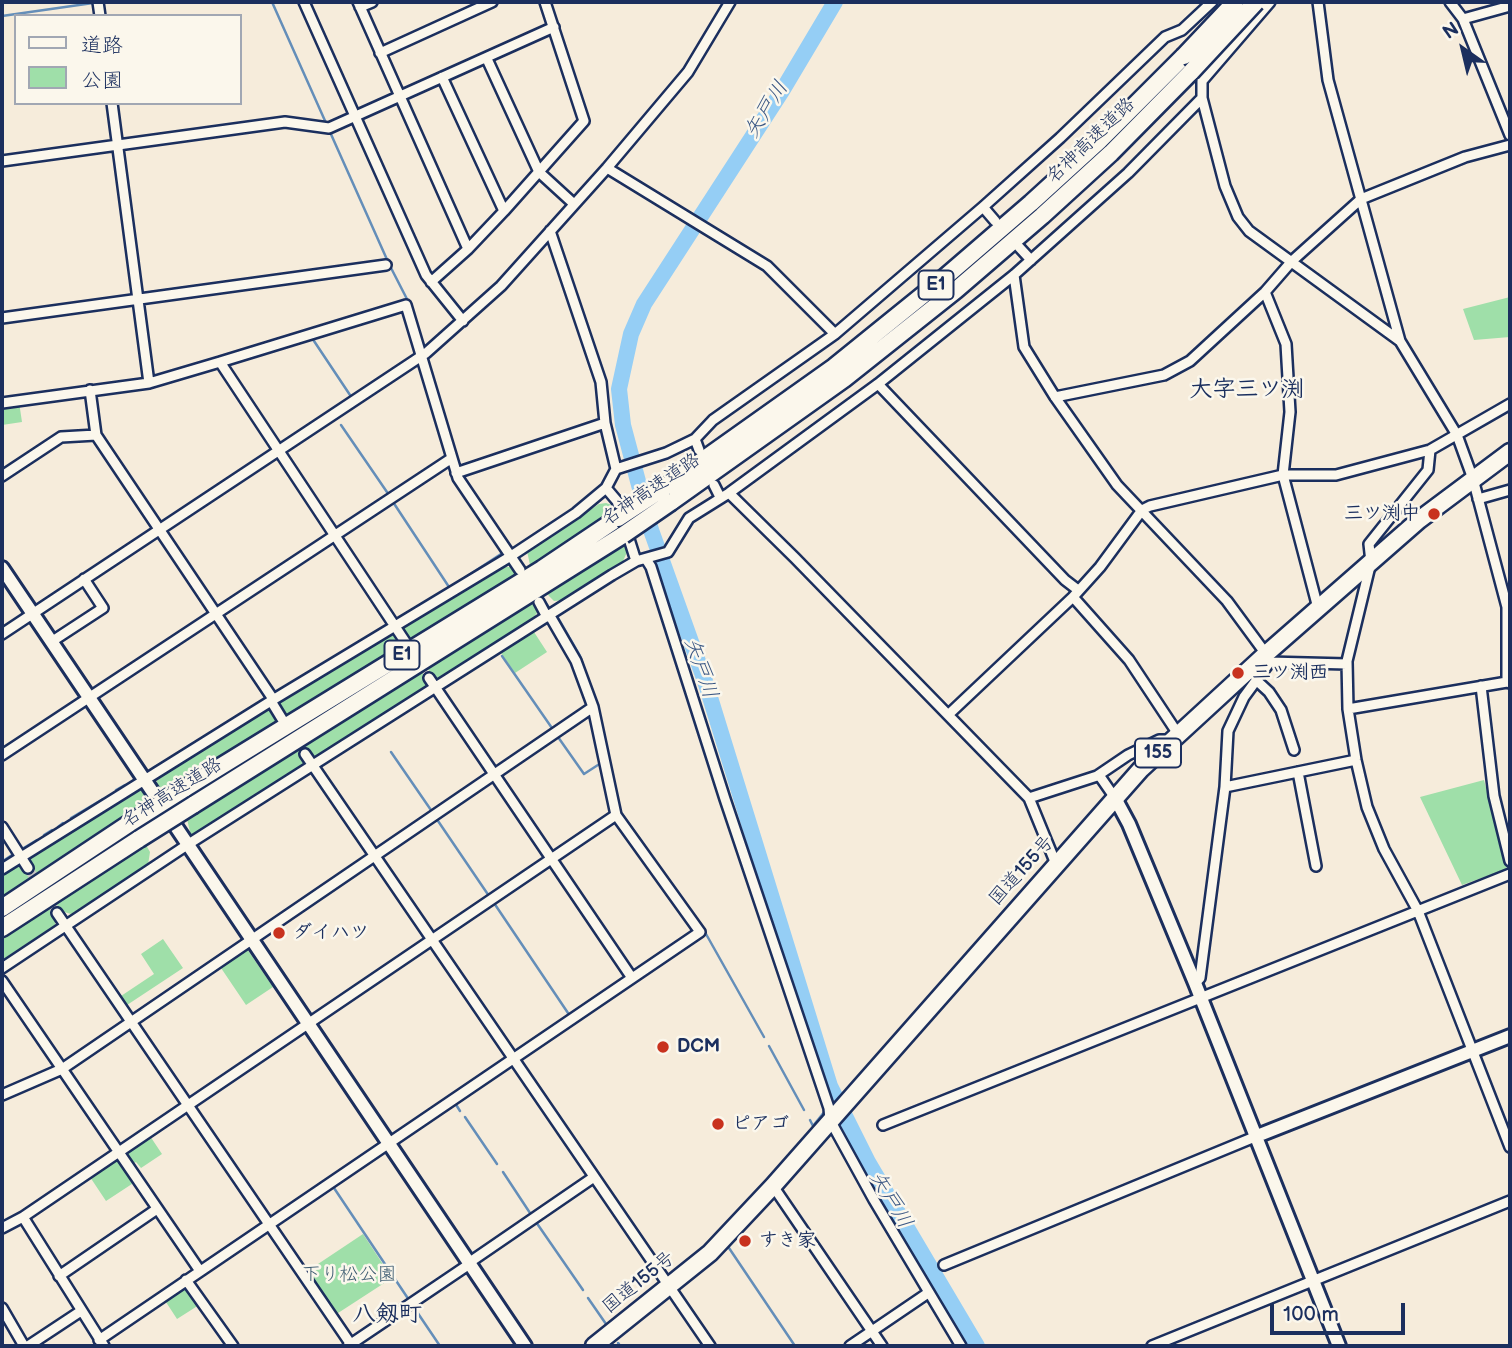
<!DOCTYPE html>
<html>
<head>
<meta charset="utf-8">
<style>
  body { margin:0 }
  #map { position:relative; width:1512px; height:1348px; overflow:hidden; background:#f6ecdb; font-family:"Balsamiq Sans","Klee One",sans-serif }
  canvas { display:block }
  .frame { position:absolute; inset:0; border:4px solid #1b2f5e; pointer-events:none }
  .legend { position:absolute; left:14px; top:14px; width:228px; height:91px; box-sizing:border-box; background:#fbf7ec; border:2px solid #a1a7b3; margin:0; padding:9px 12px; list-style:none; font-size:21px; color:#1b2f5e }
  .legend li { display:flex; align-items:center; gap:14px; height:35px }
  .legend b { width:35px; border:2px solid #a1a7b3 }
  .north { position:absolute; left:1428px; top:14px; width:70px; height:70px; -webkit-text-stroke:5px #fbf7ec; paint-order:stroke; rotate:326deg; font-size:19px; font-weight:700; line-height:28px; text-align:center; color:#1b2f5e }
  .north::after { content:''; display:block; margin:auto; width:24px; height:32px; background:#1b2f5e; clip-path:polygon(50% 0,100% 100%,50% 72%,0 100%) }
  .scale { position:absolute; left:1270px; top:1303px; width:135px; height:32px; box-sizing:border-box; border:4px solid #1b2f5e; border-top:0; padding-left:9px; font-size:21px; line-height:24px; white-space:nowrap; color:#1b2f5e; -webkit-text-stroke:5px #fbf7ec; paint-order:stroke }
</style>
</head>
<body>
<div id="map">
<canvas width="1512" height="1348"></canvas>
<div class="frame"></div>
<ul class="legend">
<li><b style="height:9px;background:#fbf7ec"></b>道路</li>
<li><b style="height:19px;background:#9fdfa9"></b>公園</li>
</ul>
<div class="north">N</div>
<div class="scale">100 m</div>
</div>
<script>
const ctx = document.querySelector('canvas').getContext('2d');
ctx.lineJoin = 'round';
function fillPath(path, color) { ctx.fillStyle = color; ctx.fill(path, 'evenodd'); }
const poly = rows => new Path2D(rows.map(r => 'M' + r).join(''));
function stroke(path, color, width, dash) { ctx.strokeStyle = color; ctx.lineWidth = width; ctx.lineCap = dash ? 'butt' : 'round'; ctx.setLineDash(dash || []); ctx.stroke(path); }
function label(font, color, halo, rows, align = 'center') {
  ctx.font = font + ' "Balsamiq Sans","Klee One",sans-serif'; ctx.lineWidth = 5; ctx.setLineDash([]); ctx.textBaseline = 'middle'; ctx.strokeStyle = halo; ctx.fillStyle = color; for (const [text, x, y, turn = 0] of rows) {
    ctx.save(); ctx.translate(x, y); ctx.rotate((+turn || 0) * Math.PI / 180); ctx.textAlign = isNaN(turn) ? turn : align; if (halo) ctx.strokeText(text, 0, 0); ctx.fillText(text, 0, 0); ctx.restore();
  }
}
fillPath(poly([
  [1510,297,1510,337,1474,340,1463,309],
  [19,402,22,422,2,425,2,405],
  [606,503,612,505,615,510,530,565,527,551,599,504],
  [626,543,628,550,623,561,564,600,554,601,549,596,547,593],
  [502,567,510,567,517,573,409,642,402,628],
  [535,602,537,613,528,624,438,682,435,681,428,669],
  [534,632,547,652,515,673,501,653],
  [394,633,404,645,285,718,277,705],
  [422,672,429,683,428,687,316,758,312,756,304,745],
  [271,707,281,721,168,790,156,786,158,776],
  [298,749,306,764,191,836,187,819],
  [1484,780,1507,869,1462,885,1420,797],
  [136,789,141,790,148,802,36,873,29,861,31,855],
  [146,845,150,852,148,865,71,914,61,911,55,902],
  [16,864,22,867,30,879,2,898,2,874],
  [49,907,55,917,55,925,2,960,2,938],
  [163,939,183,968,124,1007,118,998,154,974,141,954],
  [243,948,247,949,273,987,246,1005,219,965],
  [150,1136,162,1154,141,1168,136,1162,131,1165,124,1154],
  [119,1158,135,1182,106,1201,90,1177],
  [363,1234,392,1278,335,1315,306,1272],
  [184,1286,199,1305,177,1319,164,1299]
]), '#9fdfa9');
stroke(poly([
  [103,2,107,2],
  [272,2,326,123],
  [2,16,93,3],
  [330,132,389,264,409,303],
  [144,293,331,268],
  [312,338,352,398,350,399],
  [341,425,389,495],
  [393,502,449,587],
  [466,577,504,552],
  [543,599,550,609],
  [412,610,445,590],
  [558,618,580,656,595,701],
  [397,620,403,616],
  [502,656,554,731],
  [600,717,610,766],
  [558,737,584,774,601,763],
  [199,740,206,736],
  [185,749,192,744],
  [391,752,433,813],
  [153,768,167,760],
  [116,790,125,785],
  [619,810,692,913],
  [71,818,103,799],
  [436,818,489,896],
  [58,827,63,823],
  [44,835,52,830],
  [22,849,37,840],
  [3,861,15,853],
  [162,868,174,860],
  [127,891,157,871],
  [494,903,570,1016],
  [72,927,92,913],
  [706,934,764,1037],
  [769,1046,804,1110],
  [455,1103,460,1111],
  [465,1117,497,1164],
  [810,1120,813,1126,825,1111],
  [808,1159,824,1141],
  [800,1168,781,1189,804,1223],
  [503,1172,530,1213],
  [332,1185,409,1300],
  [536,1222,583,1290],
  [729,1248,795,1346],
  [588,1298,606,1324],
  [413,1306,440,1346],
  [618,1343,619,1344]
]), '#648eb9', 2.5);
stroke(poly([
  [835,2,782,91,644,304,631,334,619,389,623,425,651,530,705,681,830,1086,868,1162,977,1346]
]), '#95cef5', 16);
stroke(poly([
  [28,868,57,913]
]), '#cac6c2', 9, [9, 4.5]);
const street = poly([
  [98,2,100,16],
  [304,2,426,275,463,321],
  [358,2,468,249],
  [1270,2,1202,81,1202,98,1225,186,1238,217,1249,231,1400,341],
  [1318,2,1328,80,1400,341,1457,435,1473,479,1507,607,1507,682],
  [1450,2,1463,19,1510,135],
  [360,7,372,2],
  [1463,19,1510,6],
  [380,53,492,2],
  [487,59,539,172,574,204],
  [442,77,504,211],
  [112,103,149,383],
  [2,161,285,122,329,128,554,27],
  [607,168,767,266,835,334],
  [983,207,995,221],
  [1019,247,1031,260],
  [1014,275,1024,347,1055,397,1117,485,1227,601,1266,654,1269,663,1244,697,1228,731,1225,787,1200,978,1195,983],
  [431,282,468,249,504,211,584,121,545,2],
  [1265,292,1286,344,1290,412,1283,475,1318,608],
  [2,318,386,265],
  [220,362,406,305,458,478,520,570],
  [878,384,1065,580,1078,590],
  [90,390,96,435],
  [1055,397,1164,375,1190,361,1265,292,1292,261,1361,199,1465,157,1510,145],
  [2,403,149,383,220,362,406,643],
  [695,439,699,450],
  [1430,450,1428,470,1369,544,1371,562,1347,661,1348,709,1356,760,1367,807,1384,849,1418,911,1510,1147],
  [616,469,666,453,695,439,713,420,835,334,983,207,1060,138,1165,37,1182,30,1212,2],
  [456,473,605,423],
  [2,476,61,437,96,435,273,699],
  [714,485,720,497],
  [606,488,617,501,636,561],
  [729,493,795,558,1029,798,1056,864],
  [1478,499,1510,490],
  [646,559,651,567,725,799,829,1108,830,1120,874,1200,961,1346],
  [1073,597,1129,660,1178,734],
  [539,602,547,617],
  [2,634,426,353,501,286,607,168,688,72,730,2],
  [51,642,103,608,84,579],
  [1268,662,1347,664],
  [429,678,632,978],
  [1256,680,1269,692,1281,710,1294,750],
  [1481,686,1494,796,1510,861],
  [271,701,282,719],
  [1348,709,1507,682,1510,683],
  [948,715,1073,597,1100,567,1142,510,1150,506,1283,475,1336,475,1430,450,1510,404],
  [305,754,710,1346],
  [2,755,452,458],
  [1298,772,1316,866],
  [1099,775,1115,798],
  [1225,787,1356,760],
  [1029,798,1097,776,1128,755,1159,740,1165,740,1169,742],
  [2,827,28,868],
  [2,869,271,701,511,556,576,513,606,488,616,469,605,423,601,382,550,231],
  [57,913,352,1346],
  [2,968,187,845,612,575,636,561,668,552,689,518,729,493,878,384,1014,275,1128,173,1202,98],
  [2,981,200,1271],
  [2,1095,62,1069,593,707],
  [883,1125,1510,874],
  [773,1186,882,1346],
  [2,1228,23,1217],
  [470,1262,594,1177],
  [944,1265,1257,1136],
  [59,1276,157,1209],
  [186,1280,233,1346],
  [2,1308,24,1346],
  [99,1340,700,932,616,815,593,707,576,661,550,616],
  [28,1346,81,1311],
  [104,1346,23,1217,616,815],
  [348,1346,471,1263],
  [850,1346,928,1293],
  [1152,1346,1510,1201]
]);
const secondary = poly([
  [2,568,525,1346],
  [1115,798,1129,824,1195,983,1339,1346],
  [1257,1136,1510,1036]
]);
const highway = poly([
  [665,487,834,367,944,278,1031,203,1099,141,1184,56],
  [671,502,844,379,956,290,1042,216,1111,153,1191,72],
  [184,789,542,569,618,518],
  [193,805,623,535],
  [2,908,130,823],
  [2,928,139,839],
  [594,1346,710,1253,773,1186,1141,769,1266,654,1419,520,1510,452]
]);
stroke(street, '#1b2f5e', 14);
stroke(secondary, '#1b2f5e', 18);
stroke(highway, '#1b2f5e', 21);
stroke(street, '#fbf7ec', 9);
stroke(secondary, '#fbf7ec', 12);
stroke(highway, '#fbf7ec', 16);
const highwayBridge = poly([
  [1184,56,1235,2],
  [1191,72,1256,2],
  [618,518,665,487],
  [623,535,671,502],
  [130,823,184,789],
  [139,839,193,805]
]);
stroke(highwayBridge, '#1b2f5e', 21, []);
stroke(highwayBridge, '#fbf7ec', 16);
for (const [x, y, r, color] of [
  [1434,514,7,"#c8321e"],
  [1238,673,7,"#c8321e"],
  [279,933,7,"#c8321e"],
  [663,1047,7,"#c8321e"],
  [718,1124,7,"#c8321e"],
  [745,1241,7,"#c8321e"]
]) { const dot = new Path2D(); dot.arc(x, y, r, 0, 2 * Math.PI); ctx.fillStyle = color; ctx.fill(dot); stroke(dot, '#fbf7ec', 2.5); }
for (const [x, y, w] of [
  [936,285,35],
  [402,655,35],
  [1158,753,46]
]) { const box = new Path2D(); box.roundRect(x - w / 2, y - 14.5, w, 29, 5); ctx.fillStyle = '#fbf7ec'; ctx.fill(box); stroke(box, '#1b2f5e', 2); }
label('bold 18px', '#1b2f5e', null, [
  ["E1",936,285],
  ["E1",402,655],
  ["155",1158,753]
]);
label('19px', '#1b2f5e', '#fbf7ec', [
  ["名神高速道路",1091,141,-44],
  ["名神高速道路",651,490,-34],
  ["名神高速道路",172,793,-32],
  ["国道155号",1022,871,-48],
  ["国道155号",639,1283,-39]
]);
label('bold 19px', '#1b2f5e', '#fbf7ec', [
  ["三ツ渕中",1420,514,"right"],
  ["三ツ渕西",1252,673],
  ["ダイハツ",293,933],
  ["DCM",677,1047],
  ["ピアゴ",732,1124],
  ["すき家",759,1241]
], 'left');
label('19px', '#3c5b71', '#fbf7ec', [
  ["下り松公園",349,1275]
]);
label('italic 21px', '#3a5784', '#fbf7ec', [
  ["矢戸川",767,110,-58],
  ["矢戸川",700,668,71],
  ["矢戸川",890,1200,59]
]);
label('bold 23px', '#1b2f5e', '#fbf7ec', [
  ["大字三ツ渕",1247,390],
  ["八剱町",387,1315]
]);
</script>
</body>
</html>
